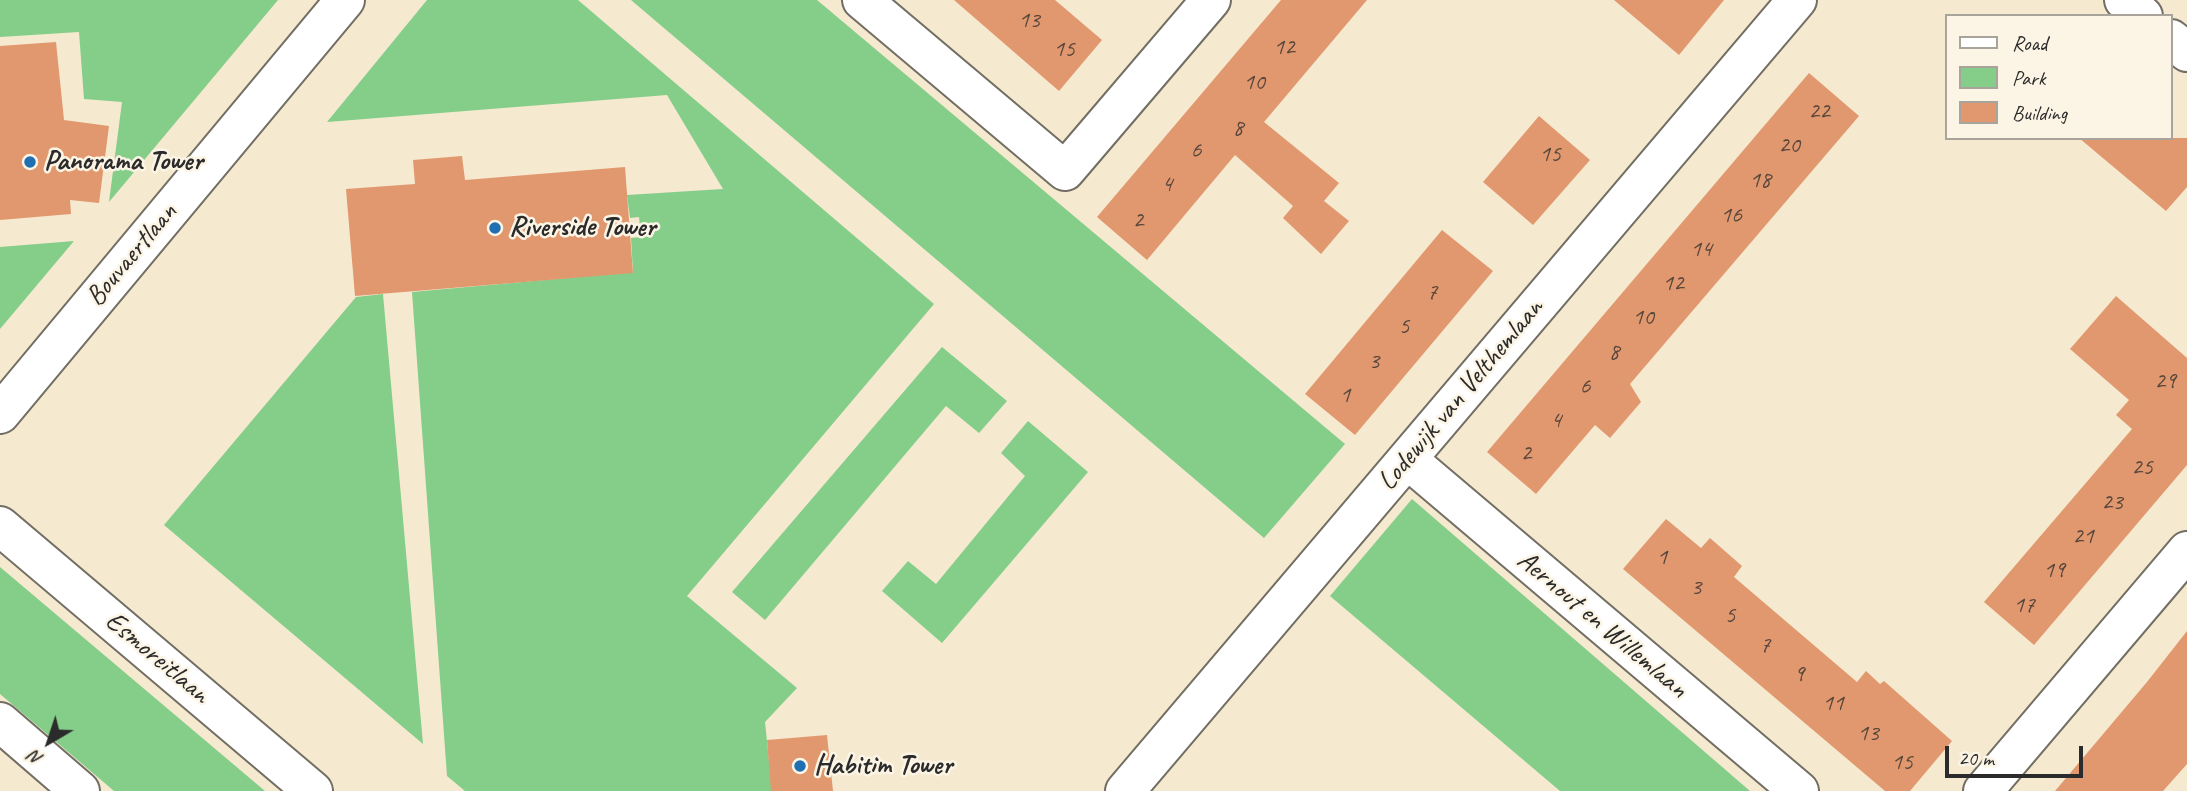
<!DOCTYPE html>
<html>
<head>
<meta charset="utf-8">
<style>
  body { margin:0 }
  #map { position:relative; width:2187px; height:791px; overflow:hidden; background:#f5e9cf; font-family:Caveat,sans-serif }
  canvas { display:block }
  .legend { position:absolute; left:1945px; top:14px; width:228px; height:126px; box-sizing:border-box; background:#fcf5e5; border:2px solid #a8a49b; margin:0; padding:9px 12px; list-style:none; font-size:21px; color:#2b2b2b }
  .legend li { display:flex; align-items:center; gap:14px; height:35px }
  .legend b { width:35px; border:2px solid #a8a49b }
  .north { position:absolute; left:14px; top:707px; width:70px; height:70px; -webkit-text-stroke:5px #fcf5e5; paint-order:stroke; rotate:219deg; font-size:19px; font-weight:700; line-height:28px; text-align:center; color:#2b2b2b }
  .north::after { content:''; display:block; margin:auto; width:24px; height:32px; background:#2b2b2b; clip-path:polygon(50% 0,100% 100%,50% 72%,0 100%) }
  .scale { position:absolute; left:1945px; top:746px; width:138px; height:32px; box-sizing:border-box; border:4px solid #2b2b2b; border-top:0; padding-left:9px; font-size:21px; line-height:24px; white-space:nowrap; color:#2b2b2b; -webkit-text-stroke:5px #fcf5e5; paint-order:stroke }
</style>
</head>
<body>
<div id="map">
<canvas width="2187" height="791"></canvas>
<ul class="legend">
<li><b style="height:9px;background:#fff"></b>Road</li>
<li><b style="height:19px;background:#84ce8a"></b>Park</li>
<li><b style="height:19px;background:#e1986f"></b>Building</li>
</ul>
<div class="north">N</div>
<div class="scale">20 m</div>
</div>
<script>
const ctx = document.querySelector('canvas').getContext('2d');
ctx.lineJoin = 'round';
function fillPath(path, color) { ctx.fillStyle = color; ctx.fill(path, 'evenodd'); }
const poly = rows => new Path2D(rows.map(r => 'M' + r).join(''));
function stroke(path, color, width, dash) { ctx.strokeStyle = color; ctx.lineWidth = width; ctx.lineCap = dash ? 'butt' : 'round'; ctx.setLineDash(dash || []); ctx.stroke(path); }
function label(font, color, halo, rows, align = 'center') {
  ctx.font = font + ' Caveat,sans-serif'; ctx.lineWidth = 5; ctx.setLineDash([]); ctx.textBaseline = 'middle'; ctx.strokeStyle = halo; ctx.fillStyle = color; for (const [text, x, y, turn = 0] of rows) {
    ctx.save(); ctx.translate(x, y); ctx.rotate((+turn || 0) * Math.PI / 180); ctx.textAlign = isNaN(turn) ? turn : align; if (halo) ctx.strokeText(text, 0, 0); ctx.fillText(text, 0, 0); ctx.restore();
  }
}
fillPath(poly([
  [0,0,278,0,109,202,122,102,84,99,79,32,0,37],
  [427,0,578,0,934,304,687,596,797,688,765,722,772,791,465,791,447,776,412,292,633,272,631,238,641,237,639,217,630,218,627,195,723,189,667,95,327,122],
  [631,0,817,0,1345,444,1264,538],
  [74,241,0,329,0,247],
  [383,294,423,744,164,525,356,297],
  [942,347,1007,401,979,433,946,406,765,620,732,592],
  [1028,421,1088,472,942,643,882,591,908,561,936,584,1025,476,1001,453],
  [1412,499,1750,791,1560,791,1330,596],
  [0,567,265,791,114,791,0,694]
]), '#84ce8a');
fillPath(poly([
  [954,0,1055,0,1102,40,1059,91],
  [1281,0,1367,0,1264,122,1339,183,1324,201,1349,221,1321,254,1283,218,1293,206,1235,155,1147,260,1097,217],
  [1614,0,1724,0,1679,55],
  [56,42,64,120,109,126,99,203,70,200,71,214,0,220,0,46],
  [1809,73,1859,116,1630,384,1641,402,1610,438,1595,425,1536,494,1487,452],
  [1539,116,1590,160,1533,225,1483,182],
  [2079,138,2187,138,2187,187,2166,211],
  [462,156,465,180,625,167,633,273,355,296,346,189,415,184,413,160],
  [1442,230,1493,271,1355,435,1305,394],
  [2116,296,2187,358,2187,465,2034,645,1984,602,2132,429,2116,415,2129,400,2070,349],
  [1666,519,1701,548,1710,538,1742,566,1734,577,1857,682,1866,671,1880,684,1884,681,1952,741,1910,791,1885,791,1623,569],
  [2187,631,2187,764,2163,791,2055,791,2147,682],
  [827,735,833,791,771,791,767,740]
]), '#e1986f');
const minor = poly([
  [862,0,1065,171,1211,0],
  [2124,0,2143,16],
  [2171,39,2187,52],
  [0,414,345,0],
  [1407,459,1799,791],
  [0,526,313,791],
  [0,722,80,791],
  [1125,791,1797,0],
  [1983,791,2187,551]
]);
stroke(minor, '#726e64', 42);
stroke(minor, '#fff', 38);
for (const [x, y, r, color] of [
  [30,162,7,"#1f6fb2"],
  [495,228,7,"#1f6fb2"],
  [800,766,7,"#1f6fb2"]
]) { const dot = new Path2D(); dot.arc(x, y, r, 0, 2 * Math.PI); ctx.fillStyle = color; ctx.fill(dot); stroke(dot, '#fcf5e5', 2.5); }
label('24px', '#58463c', null, [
  ["13",1029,21],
  ["12",1284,48],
  ["15",1064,50],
  ["10",1254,83],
  ["22",1819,112],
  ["8",1238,129],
  ["20",1789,146],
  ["6",1196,151],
  ["15",1550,155],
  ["18",1760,181],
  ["4",1167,185],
  ["16",1731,216],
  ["2",1138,221],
  ["14",1701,250],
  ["12",1673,284],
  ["7",1432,293],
  ["10",1643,318],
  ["5",1404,327],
  ["8",1614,353],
  ["3",1374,362],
  ["29",2165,382],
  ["6",1585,387],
  ["1",1345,396],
  ["4",1556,421],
  ["2",1526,454],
  ["25",2142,468],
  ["23",2112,503],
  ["21",2083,537],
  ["1",1662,558],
  ["19",2054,571],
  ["3",1696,588],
  ["17",2024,606],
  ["5",1730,616],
  ["7",1765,646],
  ["9",1799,675],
  ["11",1833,704],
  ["13",1868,734],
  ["15",1902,763]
]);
label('bold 28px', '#2b2b2b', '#fcf5e5', [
  ["Panorama Tower",44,162],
  ["Riverside Tower",509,228],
  ["Habitim Tower",814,766]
], 'left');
label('28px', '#2b2b2b', '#fcf5e5', [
  ["Bouvaertlaan",132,255,-50],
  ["Lodewijk van Velthemlaan",1461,395,-50],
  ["Aernout en Willemlaan",1602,625,40],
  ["Esmoreitlaan",157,658,40]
]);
</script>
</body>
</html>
